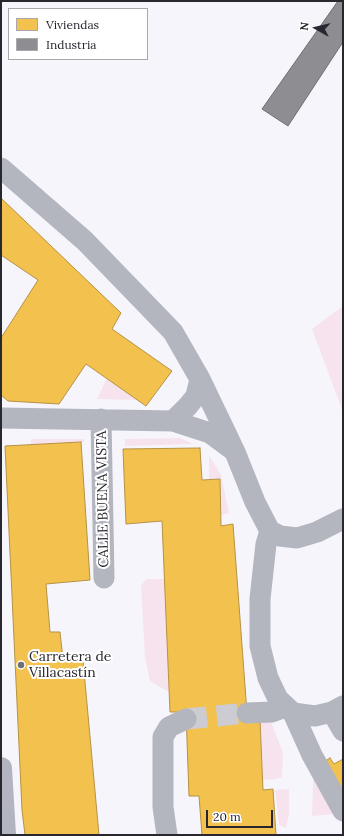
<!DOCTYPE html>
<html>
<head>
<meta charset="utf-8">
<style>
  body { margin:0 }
  #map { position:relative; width:344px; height:836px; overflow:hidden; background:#f6f5fc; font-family:Lora,serif }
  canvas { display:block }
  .frame { position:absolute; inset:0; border:2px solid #28262e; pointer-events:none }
  .legend { position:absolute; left:8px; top:8px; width:140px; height:52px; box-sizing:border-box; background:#fff; border:1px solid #a9a8ab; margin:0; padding:5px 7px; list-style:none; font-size:12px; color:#28262e }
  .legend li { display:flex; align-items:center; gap:8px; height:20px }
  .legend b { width:20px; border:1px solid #a9a8ab }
  .north { position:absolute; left:296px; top:8px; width:40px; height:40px; -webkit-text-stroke:3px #fff; paint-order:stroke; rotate:278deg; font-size:11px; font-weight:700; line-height:16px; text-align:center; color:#28262e }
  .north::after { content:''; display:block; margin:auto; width:14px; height:18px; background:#28262e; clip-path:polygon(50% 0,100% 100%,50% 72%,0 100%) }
  .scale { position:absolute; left:206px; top:810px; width:67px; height:18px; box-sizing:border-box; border:2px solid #28262e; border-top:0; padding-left:5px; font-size:12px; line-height:14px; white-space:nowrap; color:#28262e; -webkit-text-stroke:3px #fff; paint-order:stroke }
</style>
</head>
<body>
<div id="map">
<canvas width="344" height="836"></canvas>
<div class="frame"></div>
<ul class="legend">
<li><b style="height:11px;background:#f2c14e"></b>Viviendas</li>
<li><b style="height:11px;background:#8d8d92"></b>Industria</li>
</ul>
<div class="north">N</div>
<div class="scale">20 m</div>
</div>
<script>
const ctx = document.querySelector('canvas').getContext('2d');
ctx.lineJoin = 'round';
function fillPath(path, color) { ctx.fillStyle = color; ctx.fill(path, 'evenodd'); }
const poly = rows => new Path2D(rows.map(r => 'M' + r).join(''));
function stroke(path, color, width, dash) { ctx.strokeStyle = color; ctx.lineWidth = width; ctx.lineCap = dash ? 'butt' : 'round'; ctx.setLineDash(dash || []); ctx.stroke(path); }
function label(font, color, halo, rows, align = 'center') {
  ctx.font = font + ' Lora,serif'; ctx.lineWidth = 4; ctx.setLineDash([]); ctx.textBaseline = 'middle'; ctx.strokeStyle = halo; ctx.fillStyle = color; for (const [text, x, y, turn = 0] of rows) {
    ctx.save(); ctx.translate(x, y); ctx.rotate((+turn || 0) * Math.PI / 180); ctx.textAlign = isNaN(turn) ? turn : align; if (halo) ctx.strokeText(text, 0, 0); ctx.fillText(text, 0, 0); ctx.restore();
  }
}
fillPath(poly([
  [343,306,343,412,312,329],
  [107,378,137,400,97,399],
  [180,438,193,444,125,446,125,439],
  [31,439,84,439,84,442,31,445],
  [209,455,221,475,229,513,221,515,220,479,209,479],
  [147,579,165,579,169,692,150,681,145,657,141,585],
  [260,720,271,722,283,752,282,777,277,779,263,780],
  [314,759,335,814,312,816],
  [289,789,289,813,286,828,279,825,275,790]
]), '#f7e3ed');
const homes = poly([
  [1,198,121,313,112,329,172,371,146,406,86,364,59,404,8,401,1,395,1,338,38,280,1,255,1,198],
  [81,442,90,580,46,584,50,632,60,632,63,659,83,660,99,835,25,835,22,810,5,446,81,442],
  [200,448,202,480,220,479,221,526,233,524,247,713,260,720,263,790,273,789,276,835,202,835,199,796,189,796,186,712,170,712,162,521,126,524,123,449,200,448],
  [330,758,334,764,343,759,343,806,319,765,330,758]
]);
fillPath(homes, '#f2c14e');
stroke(homes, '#b59244', 1);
const industry = poly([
  [338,1,343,1,343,42,288,126,262,109,338,1]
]);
fillPath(industry, '#8d8d92');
stroke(industry, '#6f6e74', 1);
stroke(poly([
  [186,719,247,713]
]), '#cdccd3', 21, [21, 10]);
stroke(poly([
  [1,168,85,241,173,332,200,379,235,452,255,502,270,531,280,536,297,538,317,532,343,519],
  [1,418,173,421,210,433,233,450],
  [101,419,104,578],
  [173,421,188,406,196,396,200,379],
  [270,531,266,544,260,599,260,646,268,678,278,699,293,713,315,716,332,712,343,706],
  [332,712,343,731],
  [247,713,272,712,285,707],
  [293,713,312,755,343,811],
  [167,835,163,807,163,737,169,727,186,719]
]), '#b3b6bf', 21);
stroke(poly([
  [1,768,5,835]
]), '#b2b5bf', 22);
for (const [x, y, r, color] of [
  [21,665,4,"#706e76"]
]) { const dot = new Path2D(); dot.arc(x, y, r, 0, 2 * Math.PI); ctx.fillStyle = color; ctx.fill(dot); stroke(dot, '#fff', 1.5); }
label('14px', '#28262e', '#fff', [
  ["CALLE BUENA VISTA",103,499,-91]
]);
label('14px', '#28262e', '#fff', [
  ["Carretera de",29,657],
  ["Villacastín",29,673]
], 'left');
</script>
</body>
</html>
